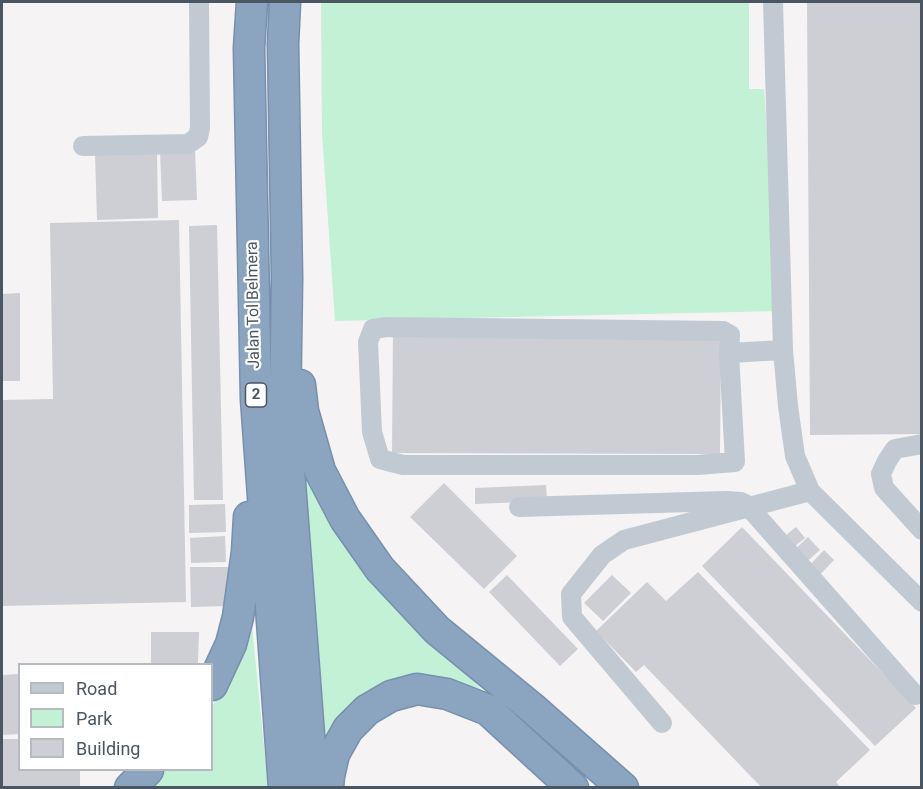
<!DOCTYPE html>
<html>
<head>
<meta charset="utf-8">
<style>
  body { margin:0 }
  #map { position:relative; width:923px; height:789px; overflow:hidden; background:#f5f3f3; font-family:Roboto,sans-serif }
  canvas { display:block }
  .frame { position:absolute; inset:0; border:3px solid #4a5661; pointer-events:none }
  .legend { position:absolute; left:18px; top:663px; width:195px; height:108px; box-sizing:border-box; background:#fff; border:2px solid #b7bbc0; margin:0; padding:8px 10px; list-style:none; font-size:18px; color:#4a5661 }
  .legend li { display:flex; align-items:center; gap:12px; height:30px }
  .legend b { width:30px; border:2px solid #b7bbc0 }
</style>
</head>
<body>
<div id="map">
<canvas width="923" height="789"></canvas>
<div class="frame"></div>
<ul class="legend">
<li><b style="height:8px;background:#c1cad2"></b>Road</li>
<li><b style="height:16px;background:#c3f1d5"></b>Park</li>
<li><b style="height:16px;background:#cdcfd5"></b>Building</li>
</ul>
</div>
<script>
const ctx = document.querySelector('canvas').getContext('2d');
ctx.lineJoin = 'round';
function fillPath(path, color) { ctx.fillStyle = color; ctx.fill(path, 'evenodd'); }
const poly = rows => new Path2D(rows.map(r => 'M' + r).join(''));
function stroke(path, color, width, dash) { ctx.strokeStyle = color; ctx.lineWidth = width; ctx.lineCap = dash ? 'butt' : 'round'; ctx.setLineDash(dash || []); ctx.stroke(path); }
function label(font, color, halo, rows, align = 'center') {
  ctx.font = font + ' Roboto,sans-serif'; ctx.lineWidth = 4.5; ctx.setLineDash([]); ctx.textBaseline = 'middle'; ctx.strokeStyle = halo; ctx.fillStyle = color; for (const [text, x, y, turn = 0] of rows) {
    ctx.save(); ctx.translate(x, y); ctx.rotate((+turn || 0) * Math.PI / 180); ctx.textAlign = isNaN(turn) ? turn : align; if (halo) ctx.strokeText(text, 0, 0); ctx.fillText(text, 0, 0); ctx.restore();
  }
}
fillPath(poly([
  [321,2,749,2,749,89,764,89,780,311,335,321,322,133],
  [303,455,386,588,495,704,381,685,348,706,320,755],
  [250,606,268,787,143,788,162,770,212,770,212,708,230,667]
]), '#c3f1d5');
fillPath(poly([
  [807,2,922,2,922,434,810,435],
  [195,150,197,200,162,201,160,151],
  [157,152,158,218,97,220,95,153],
  [179,220,186,602,2,606,2,400,53,399,50,223],
  [217,225,223,500,194,500,189,226],
  [20,293,20,381,2,381,2,294],
  [393,330,721,332,720,454,392,453],
  [444,483,517,556,484,589,410,517],
  [546,485,547,501,475,504,475,488],
  [225,504,226,532,189,533,189,505],
  [742,527,916,708,875,746,702,566],
  [796,527,805,538,790,550,780,540],
  [225,536,226,562,191,563,190,538],
  [808,537,820,550,803,565,792,552],
  [824,550,834,560,817,578,807,568],
  [190,567,228,567,229,606,191,607],
  [698,572,870,750,836,782,841,788,762,788,644,665,636,672,596,631,647,582,666,601],
  [507,575,578,649,560,666,489,592],
  [612,575,631,593,603,621,584,603],
  [151,632,199,632,198,663,151,663],
  [20,674,20,734,2,735,2,675],
  [2,739,20,739,20,770,80,770,80,788,2,788]
]), '#cdcfd5');
const highway = poly([
  [252,2,249,48,256,399,284,788],
  [285,2,283,44,287,278,285,416,313,788],
  [300,385,303,411,320,471,345,519,380,569,437,630,531,707,623,788],
  [212,685,231,644,238,617,247,552,249,517],
  [130,788,148,770],
  [328,788,329,776,334,754,348,729,367,710,391,696,417,689,447,694,488,710,573,788]
]);
stroke(highway, '#7690ad', 33);
stroke(poly([
  [773,2,783,350,788,406,795,456,810,491,922,602],
  [83,146,188,144,198,137,200,128,199,2],
  [387,327,723,331,730,335,729,353,735,462,697,465,403,465,380,459,372,432,368,342,373,329,387,327],
  [729,353,783,350],
  [922,444,895,449,887,461,881,474,884,488,922,530],
  [519,507,726,501,741,502,747,505,915,695],
  [662,723,572,617,571,594,602,555,624,540,810,491]
]), '#c1cad2', 20);
stroke(highway, '#8ba5c1', 30);
for (const [x, y, w] of [
  [256,395,21]
]) { const box = new Path2D(); box.roundRect(x - w / 2, y - 12, w, 24, 4.5); ctx.fillStyle = '#fff'; ctx.fill(box); stroke(box, '#4a5661', 1.5); }
label('bold 15px', '#4a5661', null, [
  ["2",256,395]
]);
label('16px', '#4a5661', '#fff', [
  ["Jalan Tol Belmera",254,305,-91]
]);
</script>
</body>
</html>
